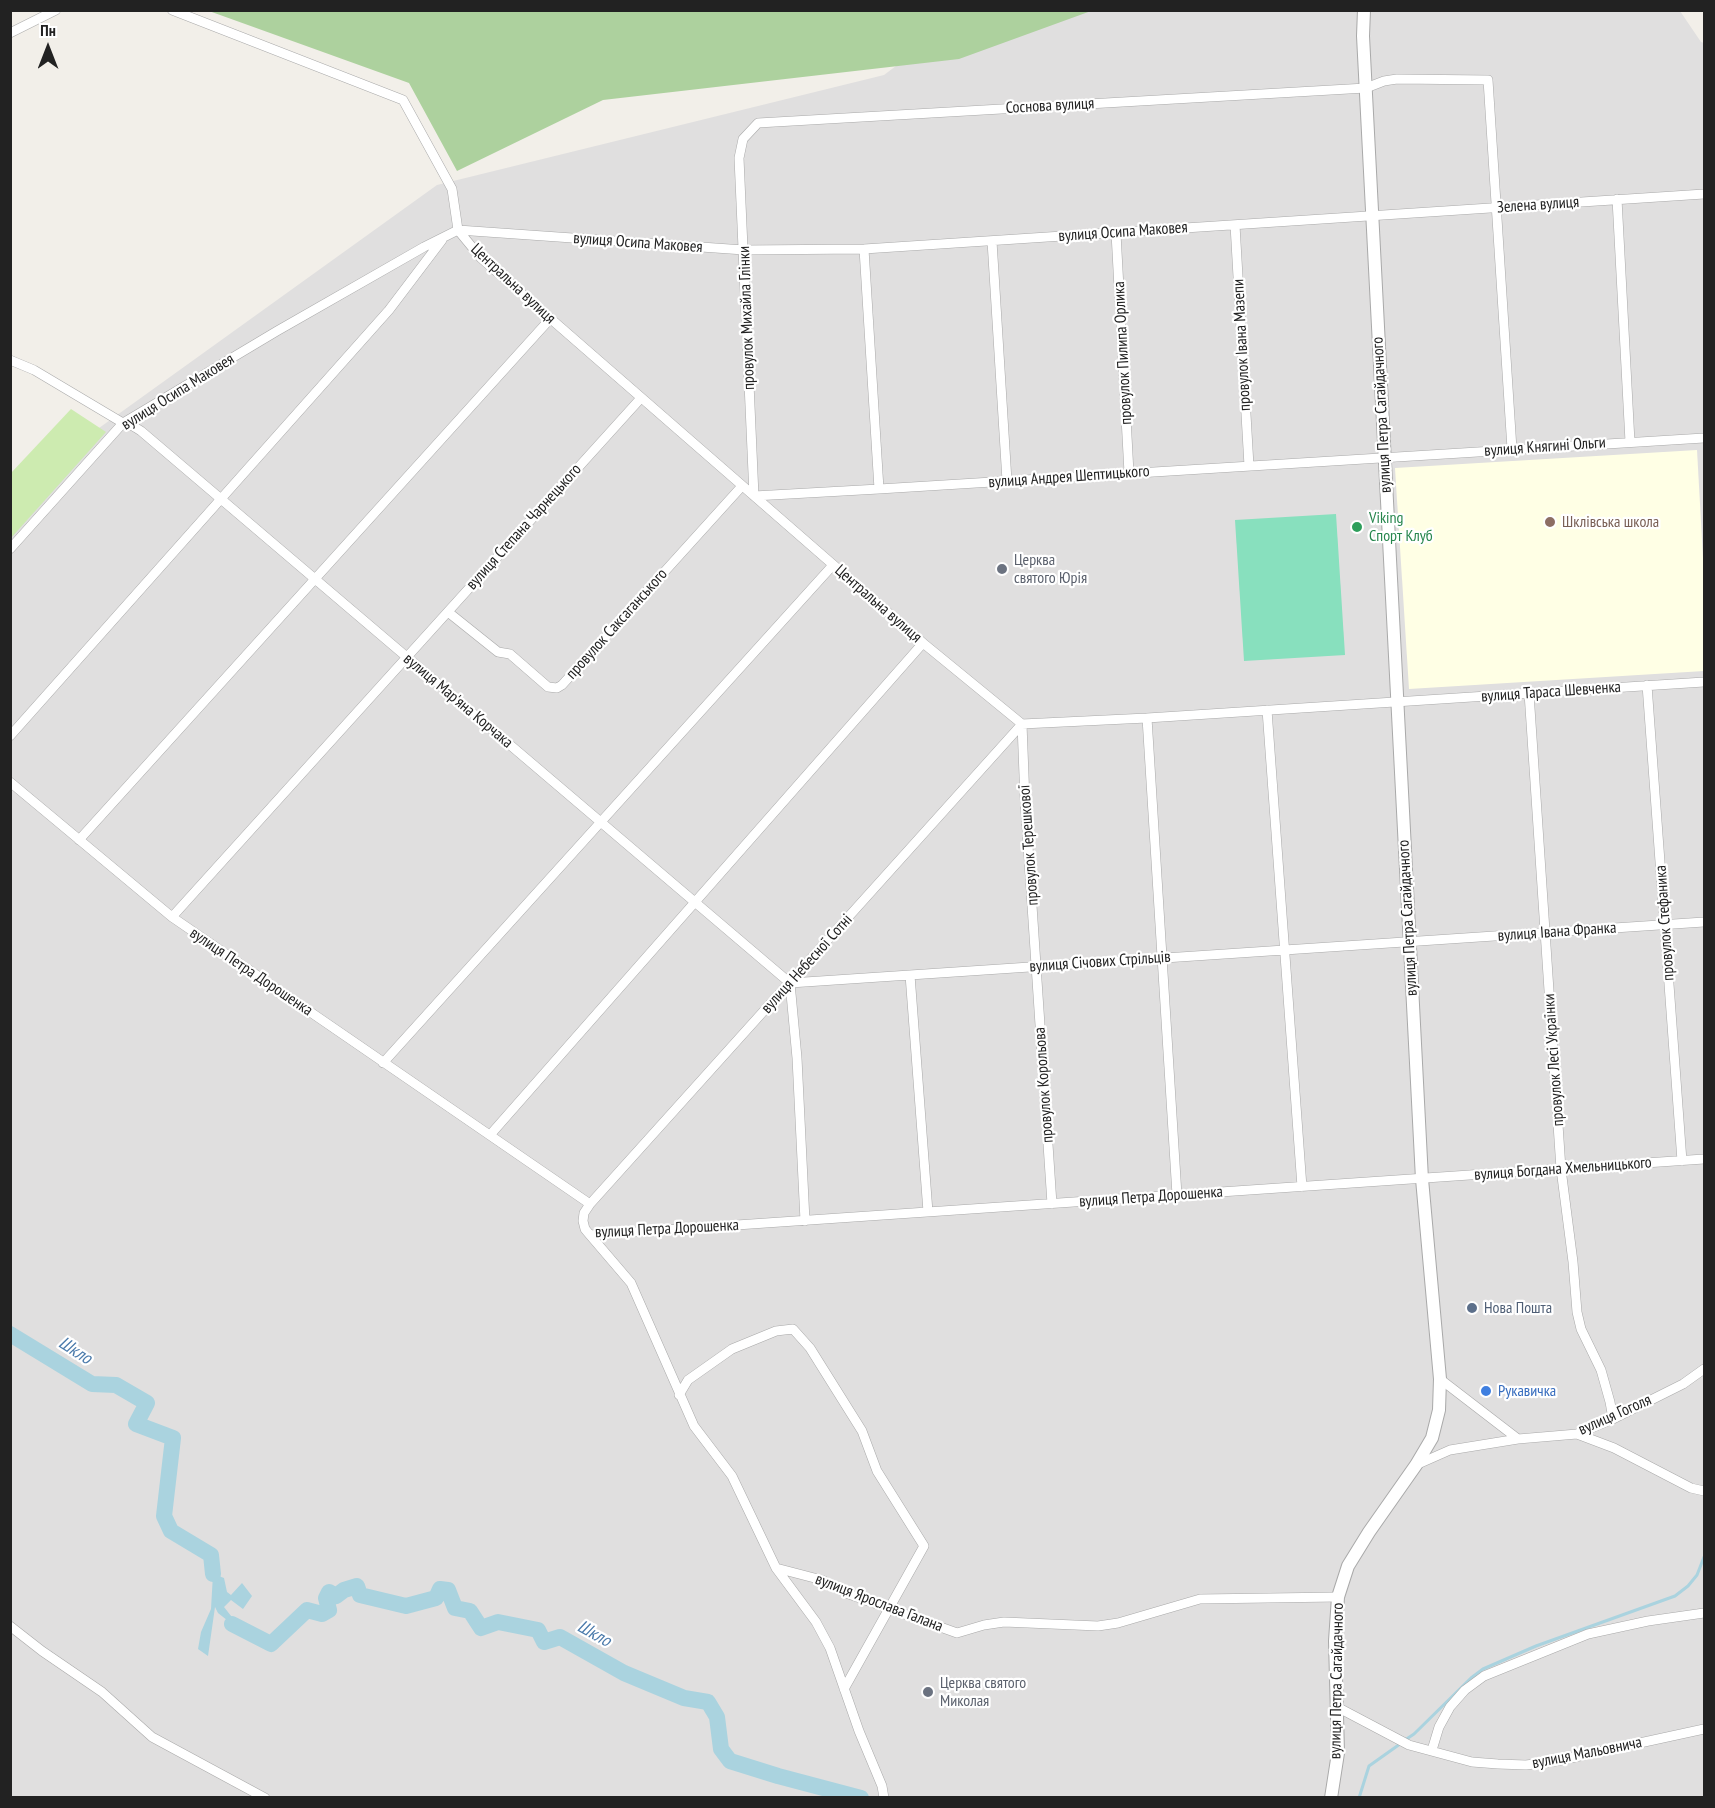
<!DOCTYPE html>
<html>
<head>
<meta charset="utf-8">
<style>
  body { margin:0 }
  #map { position:relative; width:1715px; height:1808px; overflow:hidden; background:#f2efe9; font-family:"PT Sans Narrow",sans-serif }
  canvas { display:block }
  .frame { position:absolute; inset:0; border:12px solid #222; pointer-events:none }
  .north { position:absolute; left:18px; top:18px; width:60px; height:60px; -webkit-text-stroke:4px #fff; paint-order:stroke; rotate:0deg; font-size:16px; font-weight:700; line-height:24px; text-align:center; color:#222 }
  .north::after { content:''; display:block; margin:auto; width:21px; height:27px; background:#222; clip-path:polygon(50% 0,100% 100%,50% 72%,0 100%) }
</style>
</head>
<body>
<div id="map">
<canvas width="1715" height="1808"></canvas>
<div class="frame"></div>
<div class="north">Пн</div>
</div>
<script>
const ctx = document.querySelector('canvas').getContext('2d');
ctx.lineJoin = 'round';
function fillPath(path, color) { ctx.fillStyle = color; ctx.fill(path, 'evenodd'); }
const poly = rows => new Path2D(rows.map(r => 'M' + r).join(''));
function stroke(path, color, width, dash) { ctx.strokeStyle = color; ctx.lineWidth = width; ctx.lineCap = dash ? 'butt' : 'round'; ctx.setLineDash(dash || []); ctx.stroke(path); }
function label(font, color, halo, rows, align = 'center') {
  ctx.font = font + ' "PT Sans Narrow",sans-serif'; ctx.lineWidth = 4.5; ctx.setLineDash([]); ctx.textBaseline = 'middle'; ctx.strokeStyle = halo; ctx.fillStyle = color; for (const [text, x, y, turn = 0] of rows) {
    ctx.save(); ctx.translate(x, y); ctx.rotate((+turn || 0) * Math.PI / 180); ctx.textAlign = isNaN(turn) ? turn : align; if (halo) ctx.strokeText(text, 0, 0); ctx.fillText(text, 0, 0); ctx.restore();
  }
}
fillPath(poly([
  [969,11,1680,11,1701,42,1704,43,1704,1797,11,1797,10,492,437,185,884,75]
]), '#e0dfdf');
fillPath(poly([
  [1697,450,1704,576,1704,671,1409,689,1395,468]
]), '#ffffe5');
fillPath(poly([
  [71,409,106,432,11,538,11,473]
]), '#cdebb0');
fillPath(poly([
  [209,11,1091,10,1091,11,959,59,603,100,457,171,409,83]
]), '#add19e');
fillPath(poly([
  [1336,514,1345,655,1244,661,1235,520]
]), '#88e0be');
fillPath(poly([
  [213,1574,224,1578,227,1592,231,1595,242,1583,252,1596,243,1609,231,1600,224,1607,235,1621,232,1624,218,1613,215,1607,208,1656,198,1649,201,1632,211,1609]
]), '#aad3df');
stroke(poly([
  [1405,1740,1414,1734,1471,1678,1483,1669,1536,1646,1675,1596,1688,1586,1697,1575,1704,1557],
  [1359,1798,1369,1766,1400,1744]
]), '#aad3df', 3);
stroke(poly([
  [10,1334,92,1384,116,1385,147,1403,136,1424,173,1438,164,1516,171,1531,211,1555,213,1574],
  [232,1624,271,1644,307,1610,322,1614,329,1610,326,1598,329,1592,336,1596,344,1590,357,1586,360,1595,406,1606,436,1598,440,1589,448,1590,455,1608,470,1611,481,1628,498,1622,538,1630,544,1642,560,1637,624,1673,684,1698,708,1702,717,1717,721,1749,730,1761,778,1776,861,1798]
]), '#aad3df', 16);
const minor = poly([
  [172,10,403,100,452,189,458,230,481,258,923,643,1022,724,1147,718,1704,682],
  [10,33,56,10],
  [1617,199,1630,442],
  [1235,225,1249,466],
  [1116,233,1129,473],
  [992,241,1007,481],
  [864,249,879,489],
  [10,360,34,370,123,423,133,426,141,431,790,983],
  [1512,449,1488,80,1397,79,1384,81,1366,88,758,123,743,139,739,158,754,496,879,489,1704,438],
  [10,549,123,423,277,331,424,247,458,230,744,250,864,249,1704,194],
  [448,612,498,652,510,654,548,687,557,688,562,685,742,486],
  [1647,685,1682,1161],
  [1529,693,1561,1169,1573,1262,1577,1312,1581,1329,1601,1370,1610,1402,1613,1419],
  [1267,710,1302,1187],
  [1147,718,1177,1195],
  [1022,724,1025,801,1052,1204],
  [10,736,389,310,442,240],
  [10,782,172,917,590,1204,584,1213,583,1221,585,1229,590,1235,1704,1159],
  [79,840,550,319],
  [172,917,641,398],
  [910,975,928,1212],
  [790,983,1704,922],
  [790,983,797,1058,805,1221],
  [383,1063,833,565],
  [490,1135,923,643],
  [590,1204,1022,724],
  [590,1235,631,1283,694,1426,732,1476,776,1568,816,1622,830,1648,859,1731,882,1786,884,1798],
  [1440,1379,1518,1439],
  [679,1395,688,1380,732,1349,776,1331,793,1329,810,1348,862,1431,877,1471,924,1546,844,1689],
  [1577,1434,1614,1448,1691,1488,1704,1491],
  [1416,1465,1450,1450,1518,1439,1577,1434,1613,1419,1683,1384,1704,1369],
  [776,1568,822,1580,846,1593,957,1633,984,1625,1004,1622,1098,1626,1118,1623,1200,1599,1338,1597],
  [10,1626,42,1651,102,1692,152,1737,265,1798],
  [1337,1707,1409,1745,1472,1762,1498,1764,1526,1765,1557,1761,1704,1729],
  [1432,1750,1439,1727,1450,1707,1465,1690,1484,1676,1588,1634,1648,1621,1704,1613]
]);
const tertiary = poly([
  [1331,1798,1338,1753,1335,1641,1338,1597,1348,1566,1369,1532,1416,1465,1432,1438,1439,1410,1440,1379,1422,1179,1363,36,1364,10]
]);
stroke(minor, '#a9a9a9', 10);
stroke(tertiary, '#a9a9a9', 14);
stroke(minor, '#fff', 9);
stroke(tertiary, '#fff', 12);
for (const [x, y, r, color] of [
  [1550,522,6,"#8d6e63"],
  [1357,527,6,"#2e9e5b"],
  [1002,569,6,"#6b7280"],
  [1472,1308,6,"#5c6f8a"],
  [1486,1391,6,"#3f7fe0"],
  [928,1692,6,"#6b7280"]
]) { const dot = new Path2D(); dot.arc(x, y, r, 0, 2 * Math.PI); ctx.fillStyle = color; ctx.fill(dot); stroke(dot, '#fff', 2); }
label('16px', '#222', '#fff', [
  ["Соснова вулиця",1050,106,-3],
  ["Зелена вулиця",1538,205,-4],
  ["вулиця Осипа Маковея",1123,232,-4],
  ["вулиця Осипа Маковея",638,243,4],
  ["Центральна вулиця",513,284,43],
  ["провулок Михайла Глінки",747,318,-92],
  ["провулок Івана Мазепи",1242,345,-93],
  ["провулок Пилипа Орлика",1123,353,-93],
  ["вулиця Осипа Маковея",178,392,-32],
  ["вулиця Петра Сагайдачного",1382,415,-93],
  ["вулиця Княгині Ольги",1545,447,-4],
  ["вулиця Андрея Шептицького",1069,477,-4],
  ["вулиця Степана Чарнецького",524,527,-48],
  ["Центральна вулиця",878,604,41],
  ["провулок Саксаганського",617,624,-48],
  ["вулиця Тараса Шевченка",1551,692,-4],
  ["вулиця Мар'яна Корчака",458,701,40],
  ["провулок Терешкової",1029,845,-94],
  ["вулиця Петра Сагайдачного",1408,918,-93],
  ["провулок Стефаника",1665,923,-94],
  ["вулиця Івана Франка",1557,932,-4],
  ["вулиця Січових Стрільців",1100,962,-4],
  ["вулиця Небесної Сотні",807,964,-48],
  ["вулиця Петра Дорошенка",251,972,34],
  ["провулок Лесі Українки",1554,1060,-94],
  ["провулок Корольова",1044,1085,-94],
  ["вулиця Богдана Хмельницького",1563,1169,-4],
  ["вулиця Петра Дорошенка",1151,1197,-4],
  ["вулиця Петра Дорошенка",667,1229,-3],
  ["вулиця Гоголя",1615,1415,-24],
  ["вулиця Ярослава Галана",879,1603,21],
  ["вулиця Петра Сагайдачного",1337,1681,-89],
  ["вулиця Мальовнича",1587,1753,-11]
]);
label('16px', '#27864d', '#fff', [
  ["Viking",1369,518],
  ["Спорт Клуб",1369,536]
], 'left');
label('16px', '#785e54', '#fff', [
  ["Шклівська школа",1562,522]
], 'left');
label('16px', '#5b616d', '#fff', [
  ["Церква",1014,560],
  ["святого Юрія",1014,578],
  ["Церква святого",940,1683],
  ["Миколая",940,1701]
], 'left');
label('16px', '#4e5e75', '#fff', [
  ["Нова Пошта",1484,1308]
], 'left');
label('16px', '#366cbe', '#fff', [
  ["Рукавичка",1498,1391]
], 'left');
label('italic 18px', '#4a7aab', '#fff', [
  ["Шкло",75,1351,32],
  ["Шкло",594,1634,29]
]);
</script>
</body>
</html>
